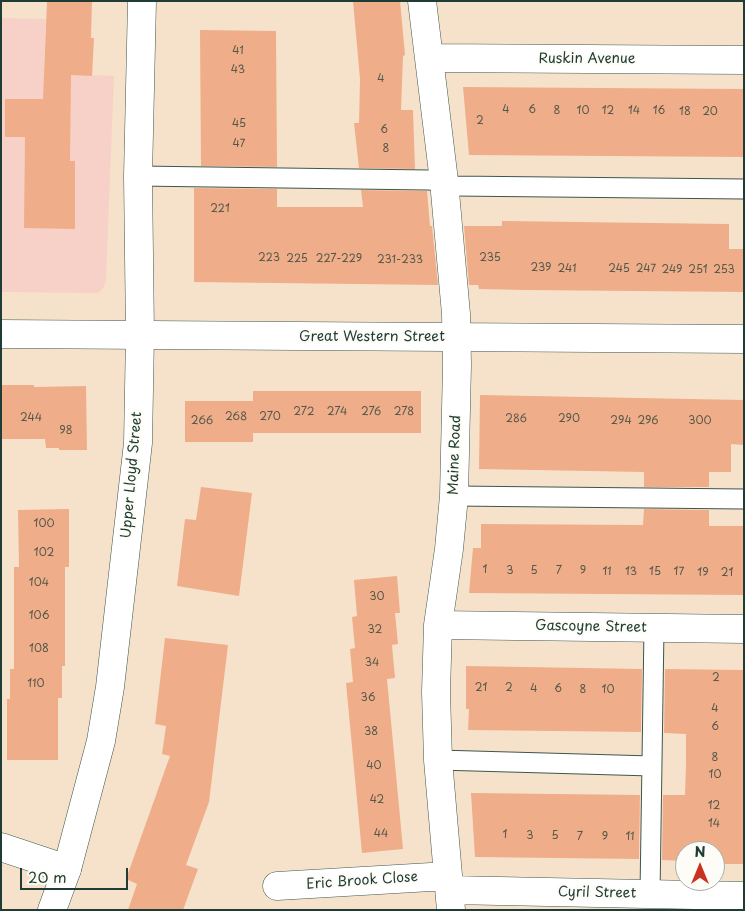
<!DOCTYPE html>
<html>
<head>
<meta charset="utf-8">
<style>
  body { margin:0 }
  #map { position:relative; width:745px; height:911px; overflow:hidden; background:#f6e2cb; font-family:"Playpen Sans",sans-serif }
  canvas { display:block }
  .frame { position:absolute; inset:0; border:2px solid #1f3d34; pointer-events:none }
  .north { position:absolute; left:675px; top:841px; width:50px; height:50px; box-sizing:border-box; background:#fdfcf7; border:1px solid #a4b0a9; border-radius:50%; rotate:0deg; font-size:14px; font-weight:700; line-height:20px; text-align:center; color:#1f3d34 }
  .north::after { content:''; display:block; margin:auto; width:18px; height:22px; background:#c8321e; clip-path:polygon(50% 0,100% 100%,50% 72%,0 100%) }
  .scale { position:absolute; left:20px; top:868px; width:108px; height:22px; box-sizing:border-box; border:2px solid #1f3d34; border-top:0; padding-left:6px; font-size:15px; line-height:18px; white-space:nowrap; color:#1f3d34; -webkit-text-stroke:4px #fdfcf7; paint-order:stroke }
</style>
</head>
<body>
<div id="map">
<canvas width="745" height="911"></canvas>
<div class="frame"></div>
<div class="north">N</div>
<div class="scale">20 m</div>
</div>
<script>
const ctx = document.querySelector('canvas').getContext('2d');
ctx.lineJoin = 'round';
function fillPath(path, color) { ctx.fillStyle = color; ctx.fill(path, 'evenodd'); }
const poly = rows => new Path2D(rows.map(r => 'M' + r).join(''));
function stroke(path, color, width, dash) { ctx.strokeStyle = color; ctx.lineWidth = width; ctx.lineCap = dash ? 'butt' : 'round'; ctx.setLineDash(dash || []); ctx.stroke(path); }
function label(font, color, halo, rows, align = 'center') {
  ctx.font = font + ' "Playpen Sans",sans-serif'; ctx.lineWidth = 4.5; ctx.setLineDash([]); ctx.textBaseline = 'middle'; ctx.strokeStyle = halo; ctx.fillStyle = color; for (const [text, x, y, turn = 0] of rows) {
    ctx.save(); ctx.translate(x, y); ctx.rotate((+turn || 0) * Math.PI / 180); ctx.textAlign = isNaN(turn) ? turn : align; if (halo) ctx.strokeText(text, 0, 0); ctx.fillText(text, 0, 0); ctx.restore();
  }
}
fillPath(poly([
  [1,18,46,19,44,73,114,76,106,280,104,287,98,293,1,292]
]), '#f7d1c7');
fillPath(poly([
  [47,1,92,1,91,38,94,38,92,76,71,75,70,161,75,161,75,229,24,228,25,137,5,137,5,99,43,99],
  [353,1,400,1,405,55,403,56,401,110,413,110,415,169,359,168,354,123,359,123,360,79],
  [200,30,276,31,277,167,201,166],
  [463,87,744,89,744,157,469,155],
  [194,188,277,189,277,207,363,207,361,190,427,191,430,226,432,226,438,285,194,282],
  [502,221,729,224,729,249,744,249,744,292,524,290,479,289,478,285,469,285,464,226,502,226],
  [1,385,34,385,34,387,86,386,87,450,59,450,59,448,46,448,45,439,1,439],
  [253,391,421,391,421,433,253,433,253,442,185,442,185,401,253,401],
  [480,395,744,400,744,445,731,444,731,472,709,472,709,487,644,487,644,472,479,469],
  [201,487,252,493,239,596,177,586,185,519,196,520],
  [69,509,69,567,65,567,65,666,62,666,62,698,58,698,58,760,7,760,7,699,10,699,10,669,14,669,14,567,19,567,18,510],
  [644,509,709,510,709,526,744,526,744,595,469,593,473,548,481,548,481,524,643,525],
  [397,576,400,613,395,613,398,644,392,645,395,678,387,679,403,849,362,853,346,683,353,682,350,649,355,648,352,617,357,616,354,580],
  [165,638,228,645,209,802,186,865,198,869,183,910,128,910,137,884,126,879,170,756,162,754,166,726,155,724],
  [466,666,642,669,641,732,468,730,469,709,466,709],
  [665,669,744,670,744,864,715,864,715,851,685,851,685,864,684,861,662,860,663,795,685,795,686,766,686,734,664,733],
  [471,793,640,795,639,859,475,857]
]), '#f0ad8a');
const service = poly([
  [138,176,428,180,444,181,454,186,744,189],
  [454,496,744,499],
  [438,760,652,766],
  [650,894,654,628]
]);
const minor = poly([
  [422,1,444,181,456,314,457,365,454,496,449,549,438,625,436,692,438,760,451,910],
  [430,58,744,60],
  [1,334,744,339],
  [438,625,744,629],
  [1,847,67,869],
  [277,886,448,876],
  [450,890,744,896]
]);
const tertiary = poly([
  [52,910,67,869,101,741,110,687,138,443,140,335,138,176,142,1]
]);
stroke(service, '#3f564b', 21);
stroke(minor, '#3f564b', 29);
stroke(tertiary, '#3f564b', 29);
stroke(service, '#fff', 19);
stroke(minor, '#fff', 28);
stroke(tertiary, '#fff', 28);
label('11px', '#53594a', null, [
  ["41",238,51],
  ["43",238,70],
  ["4",381,79],
  ["4",506,110],
  ["6",532,110],
  ["8",557,111],
  ["10",583,111],
  ["12",608,111],
  ["14",634,111],
  ["16",659,111],
  ["18",685,112],
  ["20",710,112],
  ["2",480,121],
  ["45",239,124],
  ["6",384,130],
  ["47",239,144],
  ["8",386,149],
  ["221",220,209],
  ["223",269,258],
  ["235",490,258],
  ["225",297,259],
  ["227-229",339,259],
  ["231-233",400,260],
  ["239",541,268],
  ["241",567,269],
  ["245",619,269],
  ["247",646,269],
  ["249",672,270],
  ["251",698,270],
  ["253",724,270],
  ["272",304,412],
  ["274",337,412],
  ["276",371,412],
  ["278",404,412],
  ["268",236,417],
  ["270",270,417],
  ["244",31,418],
  ["286",516,419],
  ["290",569,419],
  ["266",202,421],
  ["294",621,421],
  ["296",648,421],
  ["300",700,421],
  ["98",66,431],
  ["100",44,524],
  ["102",44,553],
  ["1",485,570],
  ["3",510,571],
  ["5",534,571],
  ["7",559,571],
  ["9",583,571],
  ["11",607,572],
  ["13",631,572],
  ["15",655,572],
  ["17",679,572],
  ["19",703,573],
  ["21",727,573],
  ["104",39,583],
  ["30",377,597],
  ["106",39,616],
  ["32",375,630],
  ["108",39,649],
  ["34",372,663],
  ["2",716,678],
  ["110",36,684],
  ["21",481,688],
  ["2",509,688],
  ["4",534,689],
  ["6",558,689],
  ["8",583,690],
  ["10",608,690],
  ["36",368,698],
  ["4",715,709],
  ["6",715,727],
  ["38",371,732],
  ["8",715,758],
  ["40",374,766],
  ["10",715,775],
  ["42",377,800],
  ["12",714,806],
  ["14",714,824],
  ["44",381,834],
  ["1",505,835],
  ["3",530,836],
  ["5",555,836],
  ["7",580,837],
  ["9",605,837],
  ["11",630,837]
]);
label('14px', '#1f3d34', '#fdfcf7', [
  ["Ruskin Avenue",587,59],
  ["Great Western Street",372,337],
  ["Maine Road",455,455,-88],
  ["Upper Lloyd Street",132,475,-85],
  ["Gascoyne Street",591,627,1],
  ["Eric Brook Close",362,881,-4],
  ["Cyril Street",597,893,1]
]);
</script>
</body>
</html>
